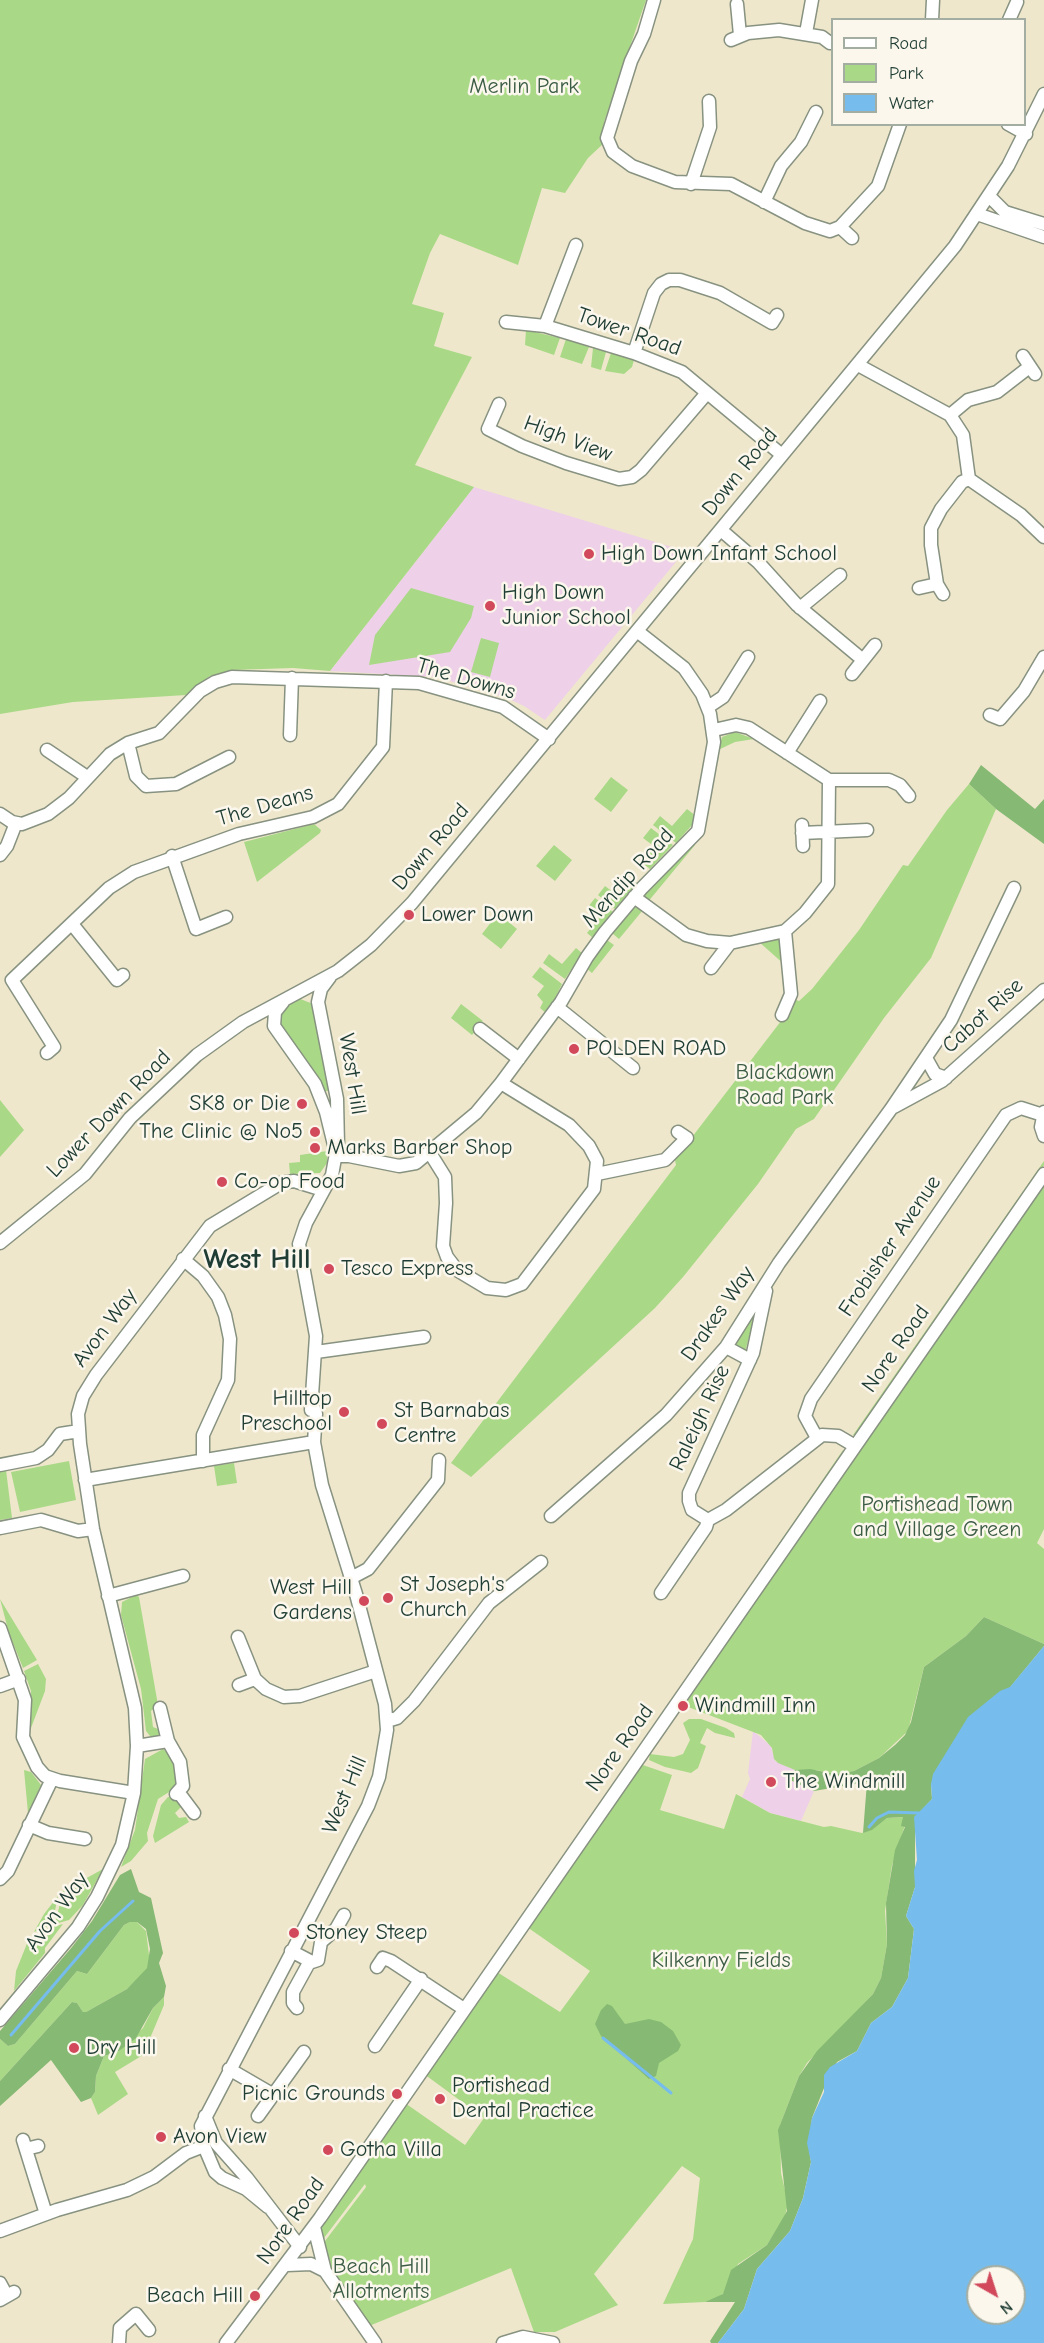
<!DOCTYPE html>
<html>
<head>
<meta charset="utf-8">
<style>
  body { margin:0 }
  #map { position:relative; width:1044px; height:2343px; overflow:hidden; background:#efe7cc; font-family:"Comic Neue",sans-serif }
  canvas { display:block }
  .legend { position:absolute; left:831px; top:18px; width:195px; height:108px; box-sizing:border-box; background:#fbf7ec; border:2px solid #a3ada2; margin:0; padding:8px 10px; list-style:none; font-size:18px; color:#1f3d34 }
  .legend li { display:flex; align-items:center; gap:12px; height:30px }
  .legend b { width:30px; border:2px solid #a3ada2 }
  .north { position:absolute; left:966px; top:2265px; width:60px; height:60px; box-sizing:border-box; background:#fbf7ec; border:2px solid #a3ada2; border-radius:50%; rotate:141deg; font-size:16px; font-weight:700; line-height:24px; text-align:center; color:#1f3d34 }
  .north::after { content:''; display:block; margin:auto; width:21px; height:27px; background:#d1495b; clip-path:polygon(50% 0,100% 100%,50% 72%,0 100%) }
</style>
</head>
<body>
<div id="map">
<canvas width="1044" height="2343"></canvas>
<ul class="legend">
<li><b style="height:8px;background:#fff"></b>Road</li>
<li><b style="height:16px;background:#a9d987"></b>Park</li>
<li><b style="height:16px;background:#76bdee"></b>Water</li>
</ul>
<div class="north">N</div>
</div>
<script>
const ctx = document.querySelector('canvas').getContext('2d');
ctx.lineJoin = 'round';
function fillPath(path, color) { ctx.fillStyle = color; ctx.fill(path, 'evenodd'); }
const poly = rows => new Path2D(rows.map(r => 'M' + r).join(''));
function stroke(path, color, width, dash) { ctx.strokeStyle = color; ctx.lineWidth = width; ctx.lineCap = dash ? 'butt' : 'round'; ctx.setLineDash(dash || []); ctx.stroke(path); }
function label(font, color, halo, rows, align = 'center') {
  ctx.font = font + ' "Comic Neue",sans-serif'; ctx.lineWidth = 5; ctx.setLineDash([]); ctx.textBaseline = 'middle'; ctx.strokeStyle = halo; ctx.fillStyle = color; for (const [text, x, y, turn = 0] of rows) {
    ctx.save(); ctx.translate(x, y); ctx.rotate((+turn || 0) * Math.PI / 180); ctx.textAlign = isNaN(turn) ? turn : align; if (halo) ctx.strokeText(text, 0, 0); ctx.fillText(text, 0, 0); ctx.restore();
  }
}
fillPath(poly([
  [474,487,685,551,545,720,524,706,507,698,436,677,330,671],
  [753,1731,771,1746,775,1761,795,1770,791,1780,814,1791,801,1821,770,1813,742,1797,750,1779,748,1773]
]), '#eed0e8');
fillPath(poly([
  [0,0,646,0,604,122,603,144,588,158,565,193,542,188,518,265,440,234,430,253,412,304,444,313,434,346,472,357,415,465,474,487,330,671,293,668,232,670,210,676,186,695,73,702,0,714],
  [526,330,560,338,554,355,525,345],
  [566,339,589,347,582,364,560,357],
  [593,348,606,352,601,370,591,367],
  [611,353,634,360,632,367,624,374,605,371],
  [411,588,474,606,471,618,450,652,369,665,375,635],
  [481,638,499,643,490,677,471,672],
  [735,732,754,739,735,742,718,750,722,737],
  [611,777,628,790,611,812,594,799],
  [969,784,996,809,931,958,884,1018,814,1119,796,1129,758,1184,683,1277,655,1308,471,1477,451,1463,676,1165,675,1160,679,1154,791,1008,794,999,799,1001,812,989,859,930,903,865,908,866,947,810],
  [687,809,696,816,693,824,676,843,653,825,660,816,672,826],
  [314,824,321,830,320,833,257,882,244,842],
  [651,828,673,845,650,869,642,863,655,847,643,838],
  [695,844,695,845,647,903,644,893],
  [554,845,572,860,555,881,536,866],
  [630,879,637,883,615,909,598,895,605,886,617,895],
  [595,898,613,912,593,938,587,933,599,918,588,907],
  [640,907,643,910,619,939,612,933,632,908],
  [498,913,517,929,501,949,482,934],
  [777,938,780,939,785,965,758,941],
  [607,940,614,945,592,973,586,968],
  [576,948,582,953,565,979,543,963,549,954,562,964],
  [540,967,562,984,547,1014,540,1008,543,1002,537,995,544,986,532,977],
  [298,998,313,1004,330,1090,324,1092,299,1050,280,1026,278,1016,284,1006],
  [461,1004,483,1021,472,1035,451,1018],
  [0,1100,24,1130,0,1157],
  [327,1151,327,1163,320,1173,290,1174,289,1163,300,1162,300,1155],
  [1044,1161,1044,1165,856,1435,853,1435],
  [1044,1186,1044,1529,1037,1543,1044,1549,1044,1644,984,1617,966,1636,924,1667,908,1731,879,1758,854,1771,835,1774,816,1770,795,1770,778,1763,774,1759,772,1748,761,1735,683,1705],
  [753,1312,755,1314,745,1352,734,1345],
  [843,1450,843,1455,714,1640,714,1638],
  [69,1461,76,1500,20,1512,11,1472],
  [234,1463,237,1483,217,1486,214,1466],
  [6,1470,12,1518,0,1520,0,1471],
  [136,1595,139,1597,158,1705,151,1711,153,1727,163,1731,157,1738,150,1736,146,1731,141,1689,121,1615,122,1602],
  [0,1599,37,1660,23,1668,9,1633],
  [38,1664,46,1679,45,1691,31,1728,31,1691,24,1671],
  [689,1719,701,1719,726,1728,734,1733,735,1738,715,1733,707,1728,700,1743,706,1746,698,1768,691,1773,665,1767,649,1760,650,1754,674,1757,683,1754,690,1740,683,1723],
  [163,1749,174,1759,177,1787,158,1799,147,1833,148,1841,131,1861,121,1867,135,1830,145,1759],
  [640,1764,672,1775,660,1810,724,1829,736,1794,770,1813,824,1827,831,1826,862,1833,871,1830,887,1818,904,1817,905,1825,892,1865,885,1911,887,1944,881,1978,873,1994,807,2063,799,2076,780,2125,781,2173,788,2203,785,2216,767,2245,738,2264,725,2292,719,2297,705,2302,663,2304,693,2239,700,2178,682,2166,594,2274,618,2305,555,2332,534,2332,511,2268,369,2326,332,2273,322,2245,366,2187,365,2184,321,2242,321,2226,405,2103,465,2145,484,2118,424,2074,434,2066,497,1972,560,2012,590,1971,527,1927],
  [24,1770,31,1772,41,1785,28,1813],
  [168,1797,176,1798,182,1806,175,1813,179,1818,186,1817,189,1822,155,1843,153,1836,161,1805],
  [103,1869,83,1905,69,1920,55,1924,63,1891],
  [58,1896,52,1925,34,1932,44,1914],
  [130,1922,137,1922,146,1931,150,1963,145,1972,127,1989,86,2012,83,2012,77,2003,72,2002,0,2081,0,2039,8,2046,15,2044,77,1971,87,1974,124,1925],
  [63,1924,45,1948,45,1953,14,1991,16,1971,28,1941,42,1930],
  [164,1997,164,2005,143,2055,115,2072,128,2094,98,2115,91,2098,95,2092,96,2076,104,2056,119,2051,143,2028,153,2008]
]), '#a9d987');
fillPath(poly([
  [981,765,1035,809,1044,799,1044,844,996,809,969,784],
  [984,1617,1044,1644,1044,1646,931,1784,932,1799,921,1811,915,1830,915,1887,906,1916,914,1929,908,1978,892,2007,871,2023,857,2051,837,2062,826,2083,812,2118,809,2149,811,2162,803,2198,790,2231,757,2269,744,2309,718,2343,711,2343,710,2341,735,2302,705,2302,723,2294,731,2270,767,2245,787,2211,778,2130,799,2076,817,2051,873,1994,881,1978,887,1944,886,1903,895,1850,905,1827,901,1826,903,1817,887,1818,872,1830,863,1833,867,1782,814,1791,790,1780,795,1770,810,1769,835,1774,854,1771,879,1758,895,1745,905,1735,911,1722,924,1667,966,1636],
  [131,1869,139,1892,151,1898,163,1953,159,1963,166,1986,164,1997,153,2008,136,2038,119,2051,104,2056,96,2076,95,2092,91,2098,81,2102,51,2060,0,2106,0,2081,72,2002,77,2003,83,2012,86,2012,127,1989,147,1968,150,1949,146,1929,137,1922,130,1922,124,1925,87,1974,77,1971,15,2044,8,2046,0,2039,0,2031,72,1947,92,1921,120,1875],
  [607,2004,612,2006,625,2024,649,2019,661,2022,673,2031,681,2045,678,2051,659,2063,656,2076,649,2079,601,2036,595,2024,601,2010]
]), '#86b974');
fillPath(poly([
  [1044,1646,1044,2343,718,2343,744,2309,757,2269,790,2231,803,2198,811,2162,807,2143,812,2118,824,2092,824,2075,830,2067,857,2051,871,2023,892,2007,908,1978,914,1929,906,1916,915,1887,914,1871,917,1860,914,1817,932,1799,931,1784,933,1774,968,1717,1000,1691,1010,1687],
  [978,2277,1014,2277,1014,2313,978,2313]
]), '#76bdee');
stroke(poly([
  [869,1827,877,1818,889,1812,919,1813],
  [11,2035,100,1931,133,1901],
  [603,2038,671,2093]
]), '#76bdee', 3);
const minor = poly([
  [654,0,644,34,631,61,607,138,613,152,632,166,675,182,731,184,805,223,830,231,840,227,878,186,900,124],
  [737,4,740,35],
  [932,20,933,0],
  [1009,20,1017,2],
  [806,33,812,0],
  [731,40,748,33,779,30,822,37,830,43],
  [1008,124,1026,134],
  [691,184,710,127,709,101],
  [989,196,1005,212,1044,224],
  [764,202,781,166,801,142,816,112],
  [977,214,1044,237],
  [840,227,852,238],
  [506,322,545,326,634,353,682,372,782,455],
  [545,326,576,245],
  [634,353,654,293,661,284,669,280,680,280,720,293,772,323,777,315],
  [1023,356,1035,374],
  [858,365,950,415,963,435,969,479,1021,515,1044,537],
  [499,404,488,429,522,446,566,463,619,479,632,477,641,470,707,393],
  [950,415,968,400,997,392,1028,368],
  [721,530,758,562,797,605,863,660],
  [919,588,937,584],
  [943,594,937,584,931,545,931,528,941,509,962,482,969,479],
  [800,608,840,575],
  [852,674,875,645],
  [708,707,723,697,748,657],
  [990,715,1000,719,1024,691,1044,657],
  [290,735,292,678],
  [128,743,136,776,146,786,176,784,229,757],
  [47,750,87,777],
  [787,753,820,701],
  [829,780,889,780,900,785,909,796],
  [0,814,12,822,22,824,48,814,69,798,110,754,128,743,159,733,200,691,215,682,232,677,419,683,503,707,549,739],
  [802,825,803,846],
  [802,833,867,830],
  [0,855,7,846,16,823],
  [172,856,196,929,226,917],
  [634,897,686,935,707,941,730,943,785,931,805,913,828,884,829,780,749,728,736,725,714,730],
  [72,924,117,980,123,975],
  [711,968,730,943],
  [330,977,321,989,318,1002,337,1099,338,1146],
  [283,1002,275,1012,274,1026,315,1084,326,1112,336,1153,332,1175,306,1223,299,1244,316,1336,311,1410],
  [557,1007,633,1068],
  [782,1015,791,994,785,931],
  [480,1029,519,1059],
  [47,1053,54,1047,12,980,109,888,134,872,239,834,313,817,338,804,383,747,386,681],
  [926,1058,935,1074,946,1078],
  [894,1107,942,1081,1044,990],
  [1044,1112,1041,1127,1044,1136],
  [430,1153,445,1177,446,1203,443,1246,447,1257,457,1270,487,1288,506,1290,522,1284,594,1189,597,1161,589,1146,569,1125,501,1083],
  [336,1156,349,1156,399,1166,416,1163,476,1113,501,1083,561,1002,587,957,605,932,642,888,698,831,714,742,710,714,702,694,684,668,637,631],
  [597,1174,665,1160,687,1138,678,1132],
  [0,1243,85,1174,130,1118,197,1055,243,1022,338,971,371,945,412,903,955,246,1008,166,1044,94],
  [183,1259,203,1276,218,1297,225,1315,230,1339,228,1380,203,1435,203,1461],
  [726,1347,750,1360],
  [316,1352,424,1337],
  [817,1438,805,1416,811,1399,1006,1115,1021,1108,1043,1115],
  [0,1465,36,1458,48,1450,60,1434,79,1431],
  [85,1480,314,1442],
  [551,1516,666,1415,726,1347,779,1263,891,1109,951,1020,1014,888],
  [708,1520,692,1510,689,1501,689,1493,753,1353,766,1291],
  [0,1528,41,1520,78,1531,93,1529],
  [351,1578,368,1569,438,1480,439,1460],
  [661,1593,706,1527,708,1520,726,1510,822,1435,838,1436,855,1446],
  [108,1596,183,1576],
  [0,1628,25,1700,23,1737,37,1767,45,1776,60,1781,134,1793],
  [238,1637,255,1679,266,1689,284,1697,300,1696,376,1671],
  [239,1685,255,1679],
  [0,1686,19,1679],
  [160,1708,168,1741,180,1762,183,1786,176,1794],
  [387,1721,397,1718,414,1701,489,1603,541,1562],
  [137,1746,168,1741],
  [179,1793,194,1813],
  [29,1825,48,1833,85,1839],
  [0,1879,8,1871,52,1779],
  [291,1951,312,1962,318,1960,321,1942,336,1929,344,1915],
  [377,1967,383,1958,391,1961,464,2009],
  [297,2008,293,2003,293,1992,310,1961],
  [0,2020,78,1927,97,1897,122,1845,134,1793,137,1746,135,1708,93,1529,80,1444,78,1414,83,1396,96,1375,210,1226,281,1183,294,1181,323,1190],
  [375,2046,421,1979],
  [229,2069,272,2094],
  [205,2116,216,2143,247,2178,300,2247],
  [258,2116,304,2052],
  [23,2140,46,2214],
  [26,2149,38,2146],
  [268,2207,246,2189,222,2178,215,2172,204,2146,201,2126,368,1806,379,1777,387,1730,385,1704,356,1594,322,1485,314,1442,316,1414,312,1404],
  [314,2227,325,2271],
  [0,2231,57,2210,127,2190,154,2177,186,2153,204,2146],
  [287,2265,311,2264,325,2271,375,2343],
  [0,2283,7,2296],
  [0,2300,14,2292],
  [119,2343,120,2328,136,2314,149,2330],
  [226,2343,320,2218,1044,1174],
  [503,2343,523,2337,553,2343]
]);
stroke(minor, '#879280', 15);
stroke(minor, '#fff', 12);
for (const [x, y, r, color] of [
  [589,554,6,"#d1495b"],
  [490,606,6,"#d1495b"],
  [409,915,6,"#d1495b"],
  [574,1049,6,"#d1495b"],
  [302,1104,6,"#d1495b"],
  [315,1132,6,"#d1495b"],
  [315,1148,6,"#d1495b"],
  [222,1182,6,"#d1495b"],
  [329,1269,6,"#d1495b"],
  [344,1412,6,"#d1495b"],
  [382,1424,6,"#d1495b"],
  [388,1598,6,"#d1495b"],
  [364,1601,6,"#d1495b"],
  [683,1706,6,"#d1495b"],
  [771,1782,6,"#d1495b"],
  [294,1933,6,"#d1495b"],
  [74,2048,6,"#d1495b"],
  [397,2094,6,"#d1495b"],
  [440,2099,6,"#d1495b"],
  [161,2137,6,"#d1495b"],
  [328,2150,6,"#d1495b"],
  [255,2296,6,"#d1495b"]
]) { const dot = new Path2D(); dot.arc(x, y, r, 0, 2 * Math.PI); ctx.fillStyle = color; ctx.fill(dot); stroke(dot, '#fbf7ec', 2); }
label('22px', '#3b5c45', '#fbf7ec', [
  ["Merlin Park",524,87],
  ["Blackdown",785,1073],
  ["Road Park",785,1098],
  ["Portishead Town",937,1505],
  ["and Village Green",937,1530],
  ["Kilkenny Fields",721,1961],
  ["Beach Hill",381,2267],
  ["Allotments",381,2292]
]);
label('22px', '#1f3d34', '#fbf7ec', [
  ["Tower Road",629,332,19],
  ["High View",568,439,21],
  ["Down Road",740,472,-51],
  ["The Downs",466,679,16],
  ["The Deans",265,806,-16],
  ["Down Road",431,847,-50],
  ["Mendip Road",628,878,-48],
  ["Cabot Rise",983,1016,-42],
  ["West Hill",352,1074,81],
  ["Lower Down Road",109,1114,-46],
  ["Frobisher Avenue",890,1246,-56],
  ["Drakes Way",718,1314,-55],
  ["Avon Way",105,1328,-53],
  ["Nore Road",896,1349,-55],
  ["Raleigh Rise",700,1418,-65],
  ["Nore Road",620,1748,-55],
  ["West Hill",345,1795,-67],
  ["Avon Way",57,1912,-54],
  ["Nore Road",291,2221,-55]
]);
label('22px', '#1f3d34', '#fbf7ec', [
  ["High Down Infant School",601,554],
  ["High Down",502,593],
  ["Junior School",502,618],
  ["Lower Down",421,915],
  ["POLDEN ROAD",586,1049],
  ["SK8 or Die",290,1104,"right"],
  ["The Clinic @ No5",303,1132,"right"],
  ["Marks Barber Shop",327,1148],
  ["Co-op Food",234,1182],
  ["Tesco Express",341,1269],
  ["Hilltop",332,1399,"right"],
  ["Preschool",332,1424,"right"],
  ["St Barnabas",394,1411],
  ["Centre",394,1436],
  ["St Joseph's",400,1585],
  ["Church",400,1610],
  ["West Hill",352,1588,"right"],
  ["Gardens",352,1613,"right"],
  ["Windmill Inn",695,1706],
  ["The Windmill",783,1782],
  ["Stoney Steep",306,1933],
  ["Dry Hill",86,2048],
  ["Portishead",452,2086],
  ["Dental Practice",452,2111],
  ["Picnic Grounds",385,2094,"right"],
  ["Avon View",173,2137],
  ["Gotha Villa",340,2150],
  ["Beach Hill",243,2296,"right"]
], 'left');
label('bold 28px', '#1f3d34', '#fbf7ec', [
  ["West Hill",257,1260]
]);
</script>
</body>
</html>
